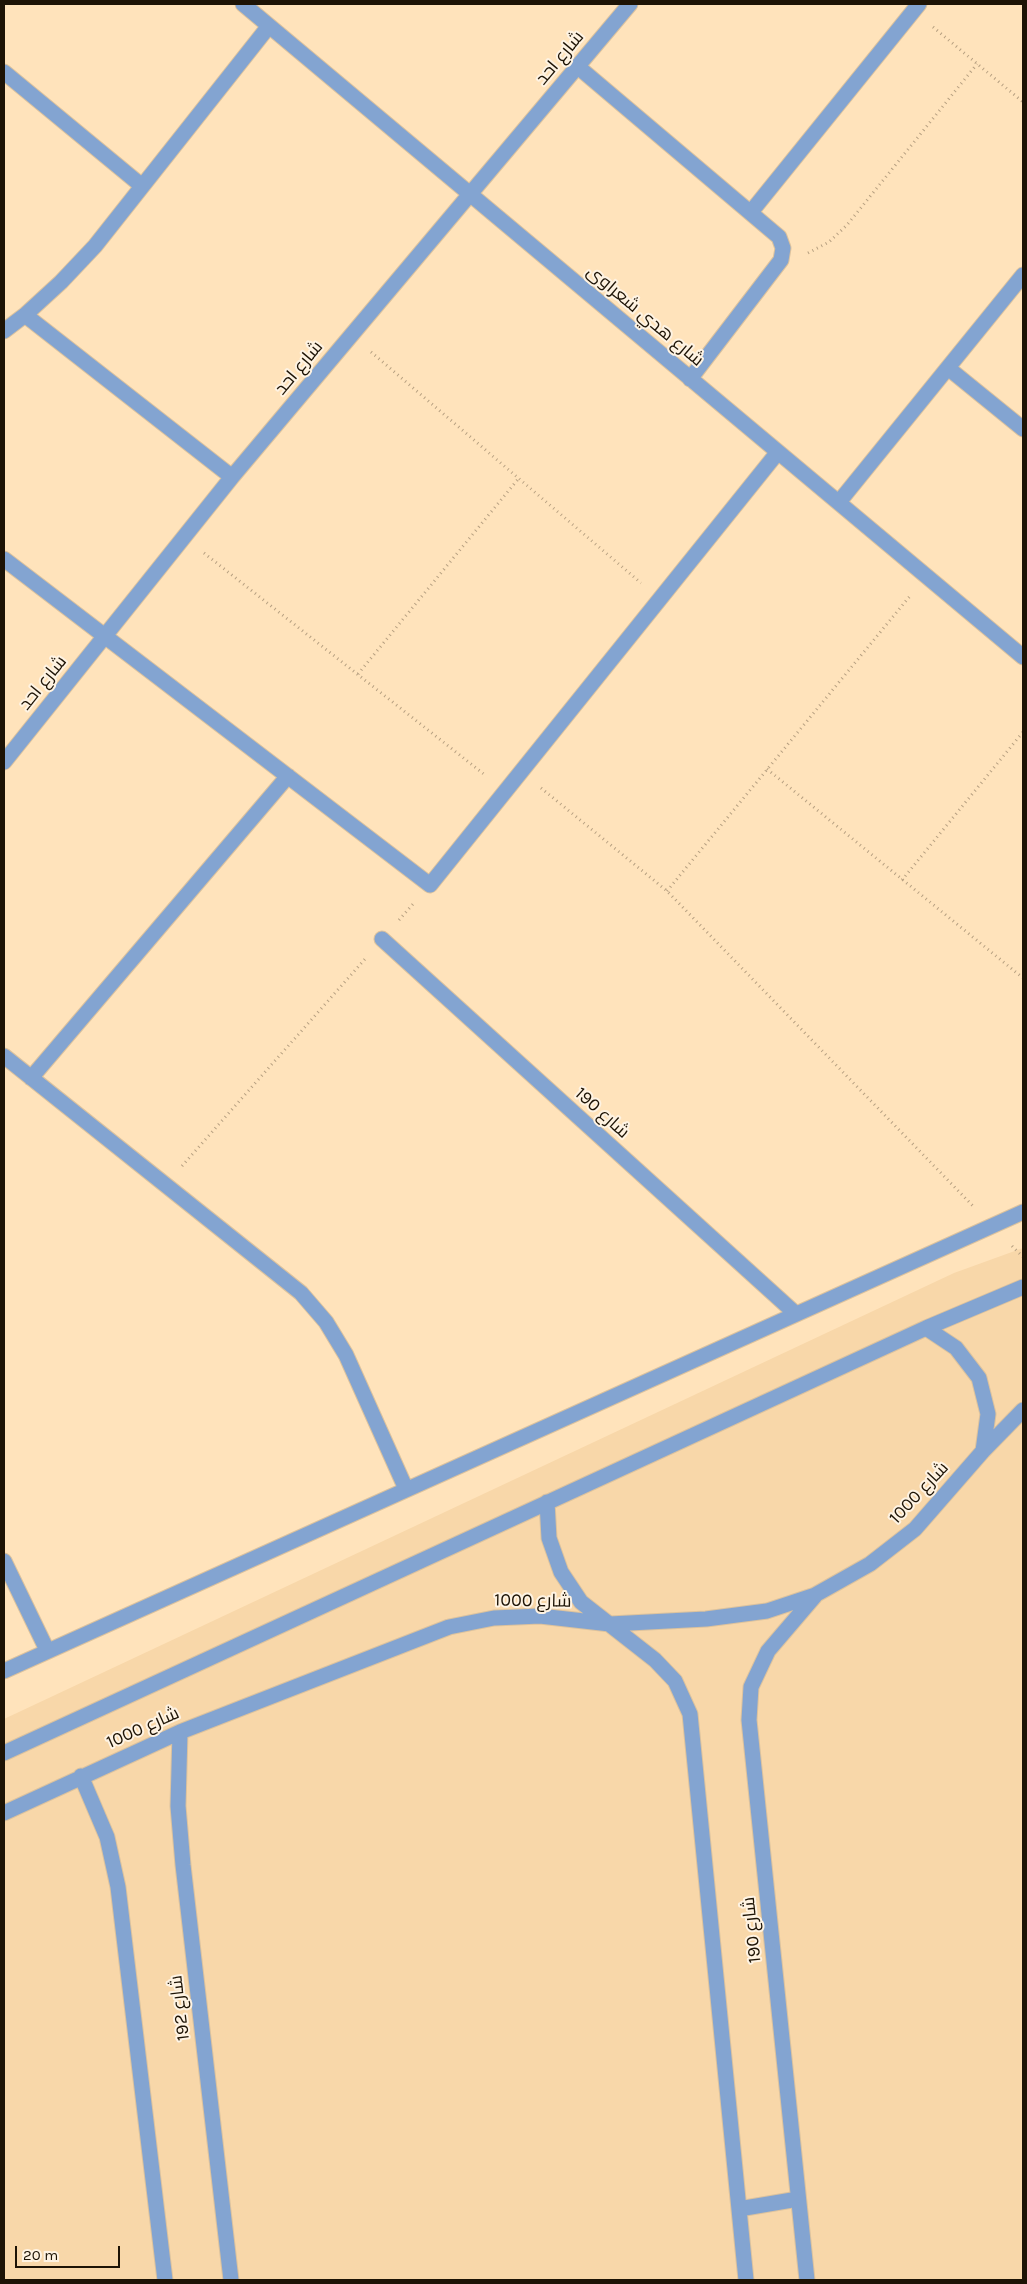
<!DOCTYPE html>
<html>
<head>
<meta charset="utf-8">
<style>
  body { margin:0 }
  #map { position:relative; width:1027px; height:2284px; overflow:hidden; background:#ffe3bb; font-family:Karla,sans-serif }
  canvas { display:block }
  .frame { position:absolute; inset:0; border:5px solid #1d1305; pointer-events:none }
  .scale { position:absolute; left:15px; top:2246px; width:105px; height:22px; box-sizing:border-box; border:2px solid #1d1305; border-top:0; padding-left:6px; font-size:15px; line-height:18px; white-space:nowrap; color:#1d1305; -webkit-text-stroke:4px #fef3e3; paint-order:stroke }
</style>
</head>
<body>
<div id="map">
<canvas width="1027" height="2284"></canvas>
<div class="frame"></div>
<div class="scale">20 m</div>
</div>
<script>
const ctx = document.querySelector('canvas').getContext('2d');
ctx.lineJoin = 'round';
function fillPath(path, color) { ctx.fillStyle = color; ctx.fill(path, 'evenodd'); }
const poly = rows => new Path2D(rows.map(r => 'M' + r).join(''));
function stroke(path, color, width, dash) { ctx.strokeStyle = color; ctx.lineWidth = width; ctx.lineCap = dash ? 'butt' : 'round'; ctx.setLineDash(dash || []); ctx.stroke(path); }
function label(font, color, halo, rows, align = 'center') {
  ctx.font = font + ' Karla,Cairo,sans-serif'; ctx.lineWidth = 4; ctx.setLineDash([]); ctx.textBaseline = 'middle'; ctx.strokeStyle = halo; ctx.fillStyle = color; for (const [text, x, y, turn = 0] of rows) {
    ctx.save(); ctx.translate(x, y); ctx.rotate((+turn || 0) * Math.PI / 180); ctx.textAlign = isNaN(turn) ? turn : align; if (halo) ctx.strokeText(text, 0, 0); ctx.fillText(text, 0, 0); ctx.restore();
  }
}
fillPath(poly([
  [1023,1248,1023,2280,4,2280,4,1719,954,1273]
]), '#f8d7a9');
const minor = poly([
  [243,4,1023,657],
  [577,66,779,237,783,248,781,260,690,379],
  [4,72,142,186],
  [751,212,919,4],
  [25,315,232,477],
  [4,331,25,315,61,282,95,246,269,26],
  [948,368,1023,429],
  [839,502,1023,275],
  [4,559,430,885,778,452],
  [4,762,232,477,630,4],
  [382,939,796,1314],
  [4,1056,301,1293,326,1322,346,1355,406,1489],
  [31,1078,288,776],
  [926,1328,956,1348,979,1378,988,1414,983,1451],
  [547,1502,549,1538,561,1572,581,1602,655,1660,675,1681,690,1714,746,2280],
  [4,1561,47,1650],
  [4,1671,1023,1212],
  [180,1732,178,1806,183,1865,231,2280],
  [4,1753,926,1328,1023,1287],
  [81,1776,107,1837,118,1887,165,2280],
  [4,1813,180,1732,449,1627,494,1618,540,1616,610,1624,706,1619,767,1611,815,1595,870,1564,915,1529,983,1451,1023,1410],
  [739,2209,798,2199],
  [807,2280,749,1720,751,1687,768,1651,815,1596]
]);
stroke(minor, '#dbc29e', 17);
stroke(poly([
  [933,27,1023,102],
  [808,253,829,242,847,225,977,64],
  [371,352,641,583],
  [204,553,485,775],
  [358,674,519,478],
  [767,769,1023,978],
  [541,788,667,891,973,1206],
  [902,880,1023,732],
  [667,891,910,596],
  [399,920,413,904],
  [182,1166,365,959],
  [1012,1246,1023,1257]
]), '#b7a081', 3, [1, 4]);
stroke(minor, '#83a4d1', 15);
label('18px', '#1d1305', '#fef3e3', [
  ["شارع احد",560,58,-50],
  ["شارع هدي شعراوى",645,316,40],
  ["شارع احد",299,368,-50],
  ["شارع احد",43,683,-51],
  ["شارع 190",602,1113,42],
  ["شارع 1000",919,1493,-47],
  ["شارع 1000",533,1601,1],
  ["شارع 1000",143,1728,-24],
  ["شارع 190",752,1930,-96],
  ["شارع 192",180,2008,-97]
]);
</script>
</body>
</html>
